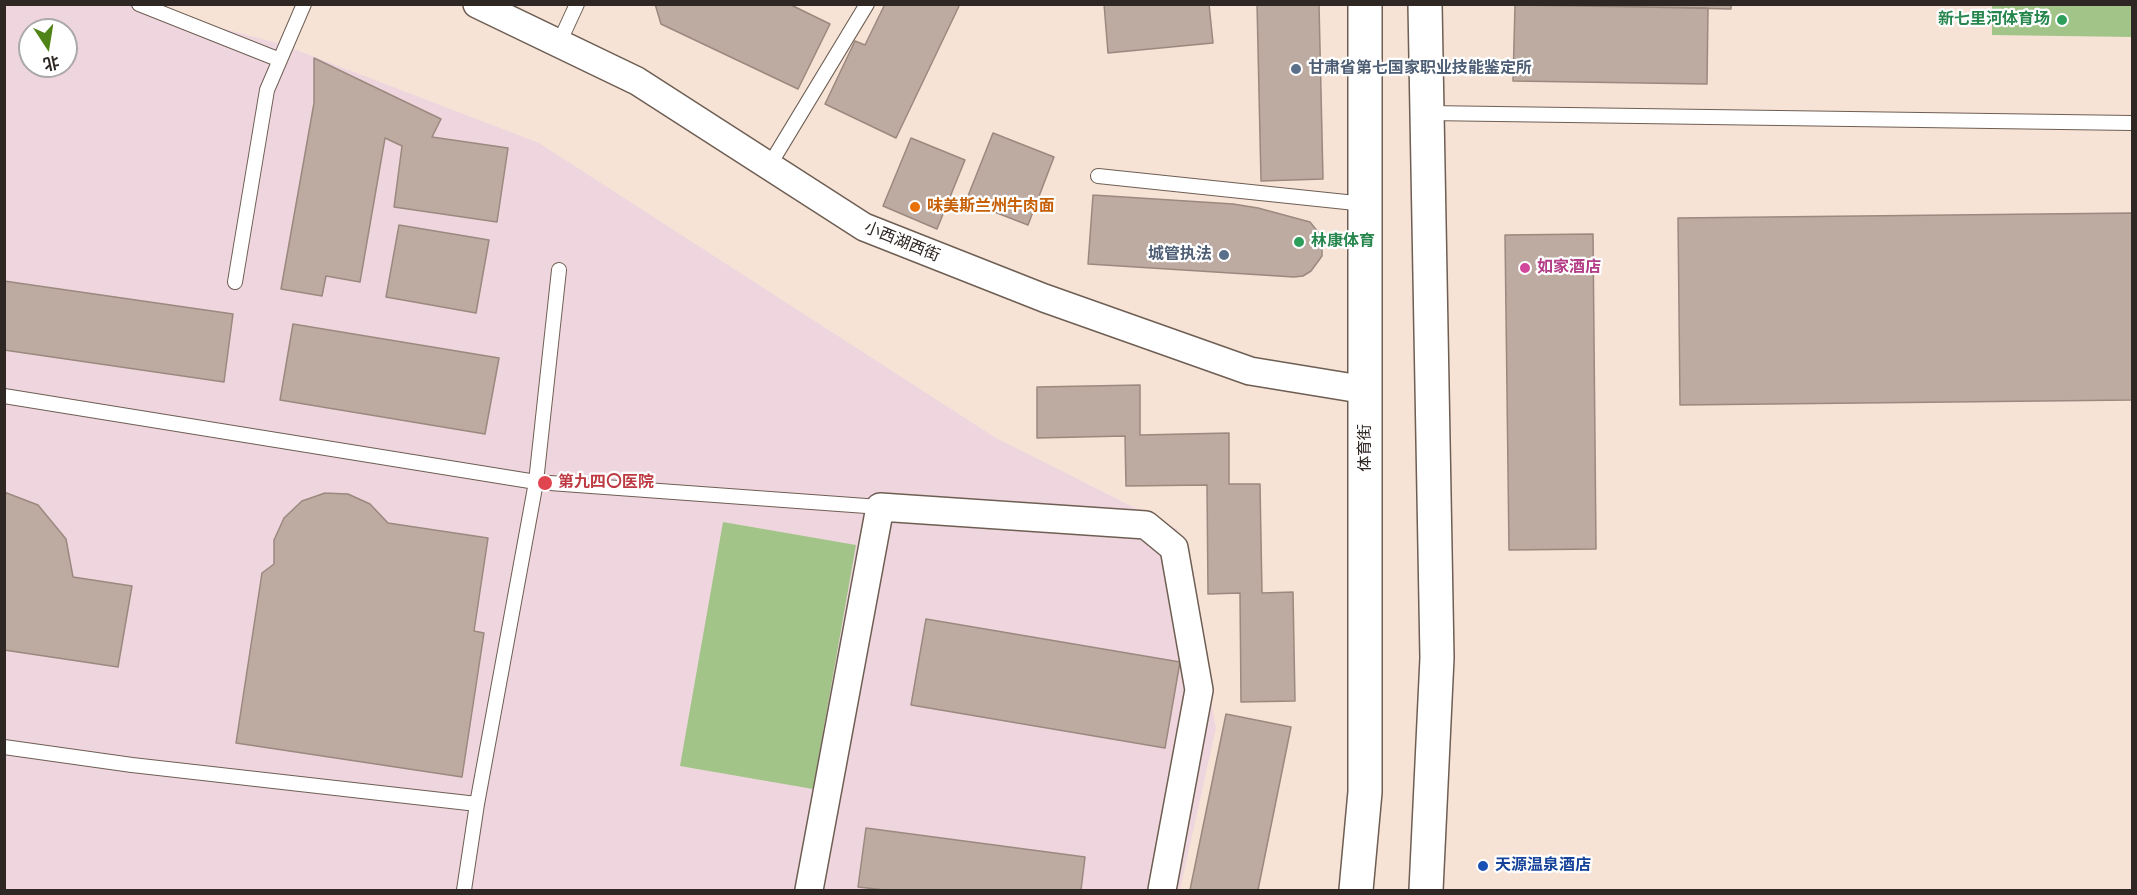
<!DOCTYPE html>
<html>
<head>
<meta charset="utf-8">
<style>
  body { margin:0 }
  #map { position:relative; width:2137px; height:895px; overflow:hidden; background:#f6e3d6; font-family:Manrope,"Noto Sans SC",sans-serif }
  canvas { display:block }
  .frame { position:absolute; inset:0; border:6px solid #2e2723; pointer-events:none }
  .north { position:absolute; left:18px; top:18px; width:60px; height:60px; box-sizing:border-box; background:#fff; border:2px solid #aba9a7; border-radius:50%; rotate:168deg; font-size:16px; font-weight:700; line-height:24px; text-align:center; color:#2e2723 }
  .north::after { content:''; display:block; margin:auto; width:21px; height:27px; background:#508317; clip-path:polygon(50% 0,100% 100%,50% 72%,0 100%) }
</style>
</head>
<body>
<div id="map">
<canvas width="2137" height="895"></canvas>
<div class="frame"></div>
<div class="north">北</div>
</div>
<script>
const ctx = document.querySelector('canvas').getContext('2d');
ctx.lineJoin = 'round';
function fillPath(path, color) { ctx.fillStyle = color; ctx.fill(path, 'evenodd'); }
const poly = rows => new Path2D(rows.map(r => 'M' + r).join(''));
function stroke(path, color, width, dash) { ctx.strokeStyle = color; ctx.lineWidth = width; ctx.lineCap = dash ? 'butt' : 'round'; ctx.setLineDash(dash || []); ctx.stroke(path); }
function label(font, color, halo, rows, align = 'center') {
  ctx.font = font + ' Manrope,"Noto Sans SC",sans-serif'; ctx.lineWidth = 4.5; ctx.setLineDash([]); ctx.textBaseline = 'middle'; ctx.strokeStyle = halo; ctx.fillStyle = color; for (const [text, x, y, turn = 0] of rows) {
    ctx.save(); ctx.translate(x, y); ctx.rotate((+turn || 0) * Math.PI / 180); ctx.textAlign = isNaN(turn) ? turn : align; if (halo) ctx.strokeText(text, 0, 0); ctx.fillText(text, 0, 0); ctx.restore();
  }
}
fillPath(poly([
  [5,5,134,5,281,44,539,143,996,438,1177,529,1216,728,1180,890,5,890],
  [30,30,66,30,66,66,30,66]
]), '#efd6de');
fillPath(poly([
  [1992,5,2132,5,2132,37,1992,35],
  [723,522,856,545,813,789,680,766]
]), '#a2c488');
const building = poly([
  [655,4,789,4,830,24,798,89,661,24,655,4],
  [885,4,960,4,896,138,825,104,855,41,865,45,885,4],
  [1104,4,1209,4,1213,43,1108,53,1104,4],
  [1257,4,1319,4,1323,179,1261,181,1257,4],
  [1515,4,1731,4,1731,9,1515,4],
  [1515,5,1708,8,1707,84,1513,81,1515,5],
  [314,58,441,119,432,137,508,148,497,222,394,207,402,146,385,138,360,282,326,276,322,296,281,289,314,103,314,58],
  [993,133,1054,157,1028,225,966,201,993,133],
  [911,138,965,160,937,229,883,206,911,138],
  [1093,195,1233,204,1258,208,1310,222,1322,237,1322,256,1311,271,1303,276,1294,277,1088,264,1093,195],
  [2132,213,2132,400,1680,405,1678,218,2132,213],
  [399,225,489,240,476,313,386,297,399,225],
  [1593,234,1596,549,1509,550,1505,235,1593,234],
  [4,281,233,314,224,382,4,350,4,281],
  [293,324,499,358,485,434,280,400,293,324],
  [1140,385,1140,435,1229,433,1229,484,1260,484,1262,593,1293,592,1295,701,1241,702,1240,593,1208,594,1207,485,1126,486,1125,436,1037,438,1037,387,1140,385],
  [4,492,38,505,66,539,73,577,132,586,118,667,4,650,4,492],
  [325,493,348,494,370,504,388,523,488,538,474,631,484,633,462,777,236,743,262,573,274,564,274,540,284,518,302,501,325,493],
  [926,619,1180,662,1165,748,911,705,926,619],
  [1226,714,1291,727,1258,890,1190,890,1226,714],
  [866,828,1085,857,1081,890,884,890,858,887,866,828]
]);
fillPath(building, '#bdaaa0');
stroke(building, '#9b897f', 1.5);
const lane = poly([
  [139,4,280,60],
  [559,43,577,4],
  [1427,113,2132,123],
  [769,166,867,4],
  [1098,176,1365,204],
  [235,282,267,90,304,4],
  [4,396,536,482,880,507],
  [4,747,132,765,477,804],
  [464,890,477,804,536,482,559,270]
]);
const street = poly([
  [477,4,637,81,864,227,1044,298,1250,371,1366,390],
  [809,890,880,507,1146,525,1174,548,1199,690,1162,890]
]);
const secondary = poly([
  [1425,4,1437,658,1426,890],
  [1356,890,1365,792,1365,4]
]);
stroke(lane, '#6e5e53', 16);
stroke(street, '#6e5e53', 30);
stroke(secondary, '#6e5e53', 36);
stroke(lane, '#fff', 14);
stroke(street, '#fff', 27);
stroke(secondary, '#fff', 33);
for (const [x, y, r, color] of [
  [2062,20,6,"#2e9e5b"],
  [1296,69,6,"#5c6f8a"],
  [915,207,6,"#e8710a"],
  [1299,242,6,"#2e9e5b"],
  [1224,255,6,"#5c6f8a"],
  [1525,268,6,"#d1479c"],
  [545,483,8,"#e0444e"],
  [1483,866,6,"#1a4fb4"]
]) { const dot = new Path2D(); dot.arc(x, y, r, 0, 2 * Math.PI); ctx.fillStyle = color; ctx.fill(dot); stroke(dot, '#fff', 2); }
label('bold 16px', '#27864d', '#fff', [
  ["新七里河体育场",2050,20],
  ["林康体育",1311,242,"left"]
], 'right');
label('bold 16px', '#4e5e75', '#fff', [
  ["甘肃省第七国家职业技能鉴定所",1308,69],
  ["城管执法",1212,255,"right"]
], 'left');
label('bold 16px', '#c56008', '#fff', [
  ["味美斯兰州牛肉面",927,207]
], 'left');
label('16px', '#2e2723', '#fff', [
  ["小西湖西街",902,242,22],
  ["体育街",1366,448,-90]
]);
label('bold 16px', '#b23c85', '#fff', [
  ["如家酒店",1537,268]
], 'left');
label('bold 16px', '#be3a42', '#fff', [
  ["第九四〇医院",558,483]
], 'left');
label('bold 16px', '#164399', '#fff', [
  ["天源温泉酒店",1495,866]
], 'left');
</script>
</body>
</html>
